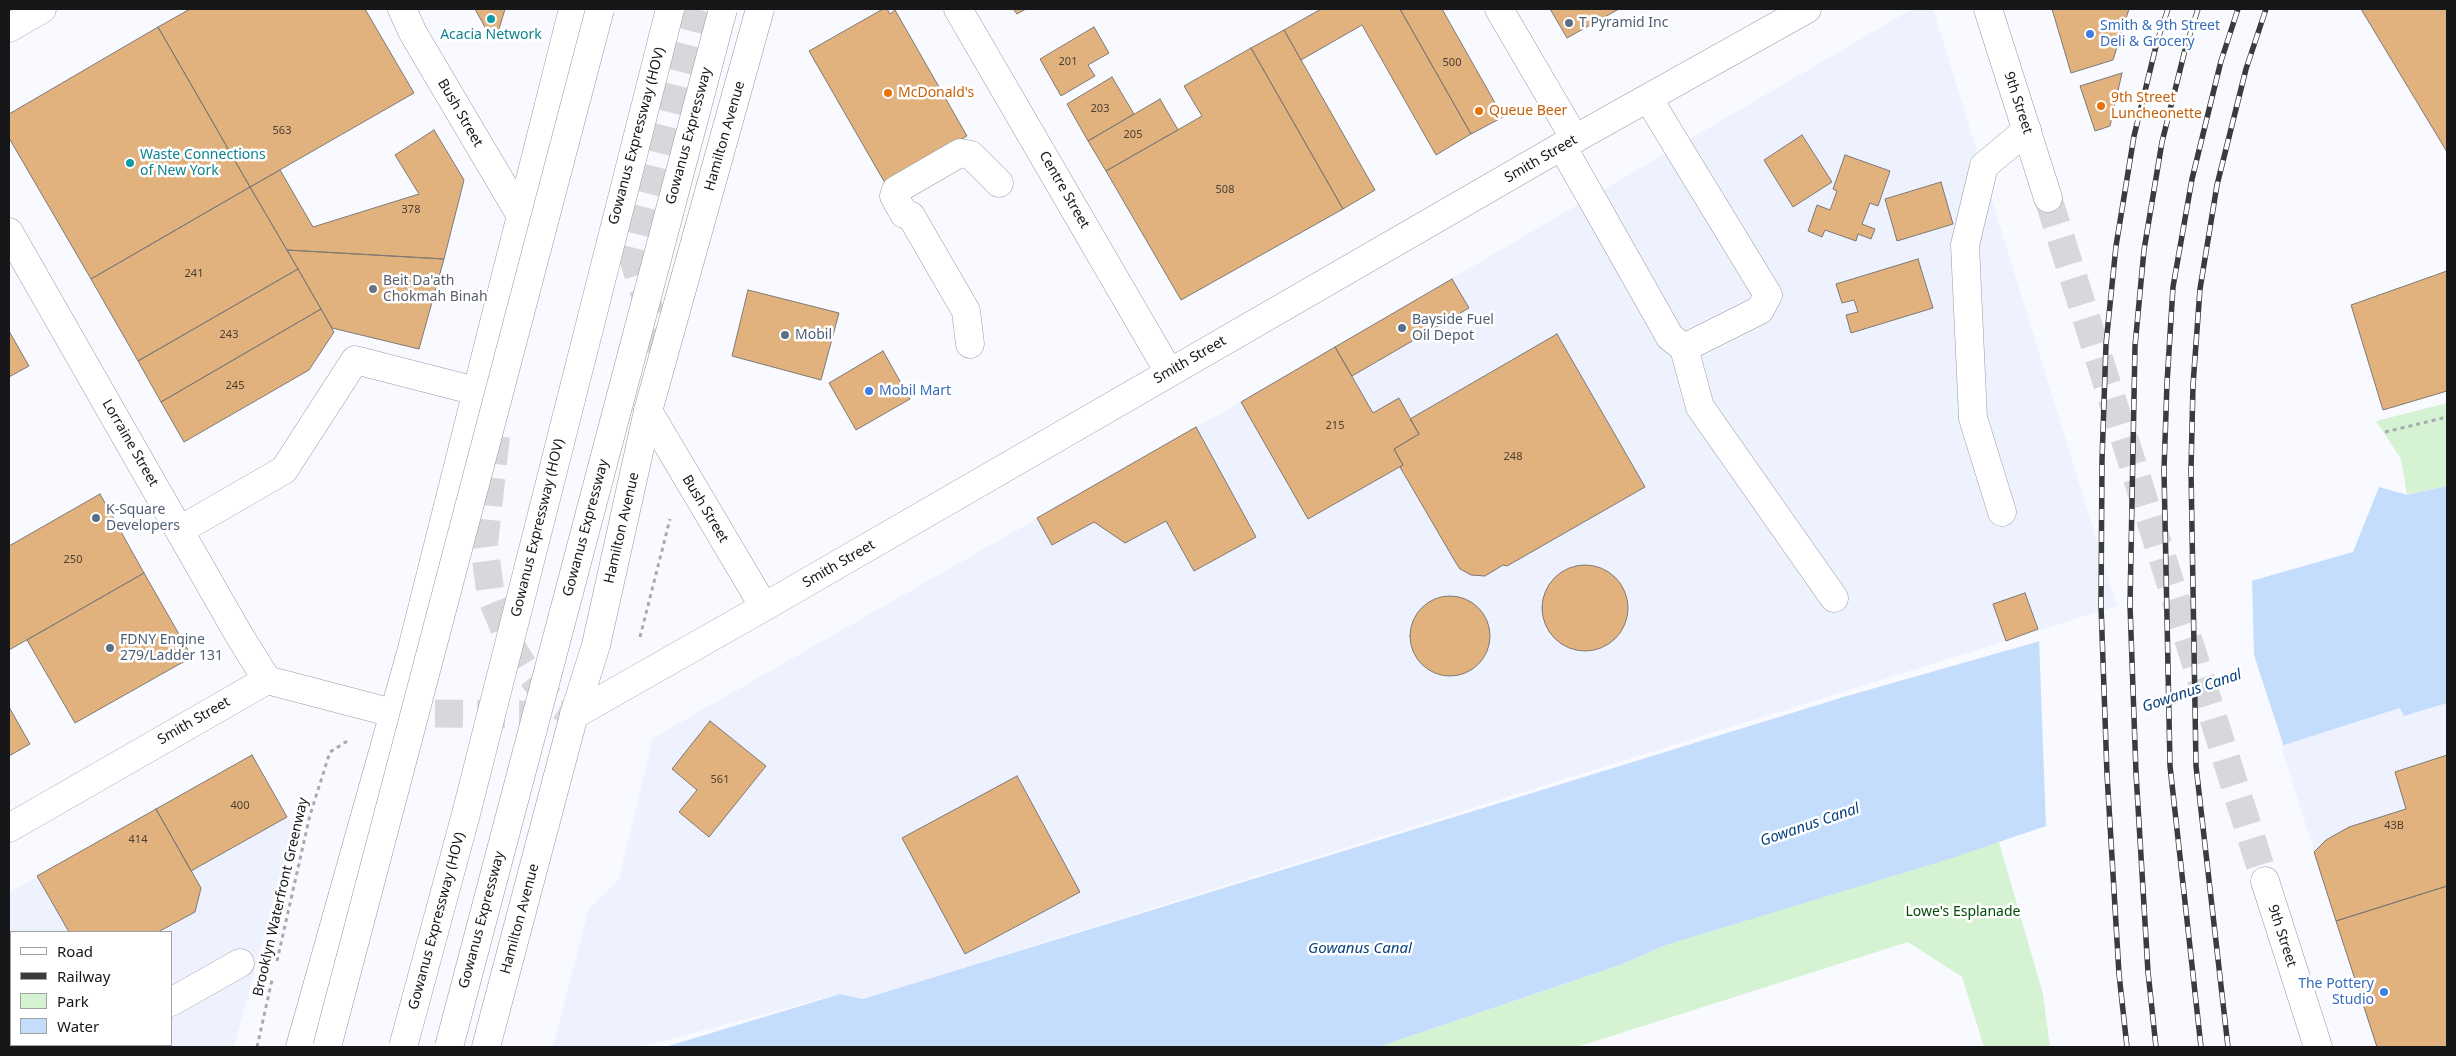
<!DOCTYPE html>
<html>
<head>
<meta charset="utf-8">
<style>
  body { margin:0 }
  #map { position:relative; width:2456px; height:1056px; overflow:hidden; background:#f9faff; font-family:"Noto Sans",sans-serif }
  canvas { display:block }
  .frame { position:absolute; inset:0; border:10px solid #161719; pointer-events:none }
  .legend { position:absolute; left:10px; top:931px; width:162px; height:115px; box-sizing:border-box; background:#fff; border:1px solid #a2a2a3; margin:0; padding:6px 9px; list-style:none; font-size:15px; color:#161719 }
  .legend li { display:flex; align-items:center; gap:10px; height:25px }
  .legend b { width:25px; border:1px solid #a2a2a3 }
</style>
</head>
<body>
<div id="map">
<canvas width="2456" height="1056"></canvas>
<div class="frame"></div>
<ul class="legend">
<li><b style="height:6px;background:#fff"></b>Road</li>
<li><b style="height:6px;background:#3a3b3d"></b>Railway</li>
<li><b style="height:14px;background:#d5f3d3"></b>Park</li>
<li><b style="height:14px;background:#c4ddfd"></b>Water</li>
</ul>
</div>
<script>
const ctx = document.querySelector('canvas').getContext('2d');
ctx.lineJoin = 'round';
function fillPath(path, color) { ctx.fillStyle = color; ctx.fill(path, 'evenodd'); }
const poly = rows => new Path2D(rows.map(r => 'M' + r).join(''));
function stroke(path, color, width, dash) { ctx.strokeStyle = color; ctx.lineWidth = width; ctx.lineCap = dash ? 'butt' : 'round'; ctx.setLineDash(dash || []); ctx.stroke(path); }
function label(font, color, halo, rows, align = 'center') {
  ctx.font = font + ' "Noto Sans",sans-serif'; ctx.lineWidth = 5; ctx.setLineDash([]); ctx.textBaseline = 'middle'; ctx.strokeStyle = halo; ctx.fillStyle = color; for (const [text, x, y, turn = 0] of rows) {
    ctx.save(); ctx.translate(x, y); ctx.rotate((+turn || 0) * Math.PI / 180); ctx.textAlign = isNaN(turn) ? turn : align; if (halo) ctx.strokeText(text, 0, 0); ctx.fillText(text, 0, 0); ctx.restore();
  }
}
fillPath(poly([
  [1912,9,1933,9,2117,606,863,999,840,994,640,1047,553,1047,589,908,619,879,653,738,1241,402],
  [2447,703,2447,1047,2376,1047,2281,746,2401,708,2404,716],
  [252,755,293,826,234,1047,9,1047,9,893],
  [11,932,171,932,171,1045,11,1045]
]), '#eef1fe');
fillPath(poly([
  [2447,403,2447,486,2407,495,2401,459,2376,421],
  [1999,842,2043,994,2050,1047,1984,1047,1962,977,1908,942,1577,1047,1382,1047,1384,1045,1620,965,1666,945]
]), '#d5f3d3');
fillPath(poly([
  [2447,486,2447,703,2404,716,2400,708,2281,746,1949,859,1666,945,1620,965,1384,1045,1382,1047,665,1047,840,994,863,999,1847,696,2353,552,2379,487,2407,495]
]), '#c4ddfd');
fillPath(poly([
  [2252,578,2254,655,2284,747,2046,828,2039,638]
]), '#f9faff');
const building = poly([
  [190,9,365,9,414,93,250,187,158,27,190,9],
  [475,9,505,9,499,29,486,29,475,9],
  [883,9,887,9,890,14,895,10,967,136,885,183,809,51,883,9],
  [1013,9,1026,9,1017,14,1013,9],
  [1321,9,1400,9,1471,134,1436,155,1362,25,1301,60,1284,30,1321,9],
  [1400,9,1442,9,1503,117,1471,134,1400,9],
  [1550,9,1619,9,1567,38,1550,9],
  [2052,9,2129,9,2113,60,2071,73,2052,9],
  [2361,9,2447,9,2447,152,2361,9],
  [158,27,250,187,91,279,9,138,9,114,158,27],
  [1094,27,1109,53,1088,65,1095,76,1061,96,1040,59,1094,27],
  [1284,30,1375,190,1343,209,1251,48,1284,30],
  [1251,48,1343,209,1181,300,1106,171,1202,116,1184,86,1251,48],
  [2122,73,2110,126,2095,131,2080,86,2122,73],
  [1112,77,1134,114,1088,141,1067,104,1112,77],
  [1160,99,1178,130,1106,171,1088,141,1160,99],
  [434,130,464,180,444,259,287,250,250,187,280,170,313,227,419,194,395,155,434,130],
  [1802,135,1832,182,1793,207,1764,160,1802,135],
  [1845,155,1890,171,1878,206,1870,203,1862,224,1875,229,1871,239,1858,234,1856,241,1825,230,1822,237,1808,231,1817,205,1830,210,1837,191,1833,189,1845,155],
  [1941,182,1953,224,1897,241,1885,199,1941,182],
  [250,187,298,269,138,361,91,279,250,187],
  [287,250,444,259,419,349,332,328,287,250],
  [1918,259,1933,308,1851,333,1846,315,1858,312,1854,300,1842,303,1836,284,1918,259],
  [298,269,321,309,161,402,138,361,298,269],
  [2447,271,2447,391,2383,410,2351,305,2447,271],
  [1452,279,1469,308,1352,376,1335,347,1452,279],
  [748,290,839,313,821,380,732,356,748,290],
  [321,309,334,332,309,370,184,442,161,402,321,309],
  [9,331,29,366,9,377,9,331],
  [1557,334,1645,487,1507,566,1503,565,1485,576,1471,575,1460,569,1456,563,1400,467,1403,465,1394,449,1419,434,1410,419,1557,334],
  [1335,347,1373,413,1399,398,1419,434,1394,449,1403,465,1308,519,1241,402,1335,347],
  [883,351,910,399,856,430,829,383,883,351],
  [1196,427,1256,537,1194,571,1166,521,1125,543,1094,522,1052,545,1037,518,1196,427],
  [100,494,144,573,9,650,9,546,100,494],
  '1542 608a43 43 0 1 1 86 0a43 43 0 1 1-86 0Z',
  [144,573,192,657,75,723,27,640,144,573],
  [2025,593,2038,629,2006,641,1993,604,2025,593],
  '1410 636a40 40 0 1 1 80 0a40 40 0 1 1-80 0Z',
  [9,707,30,744,9,756,9,707],
  [710,721,766,766,709,837,679,812,697,790,672,769,710,721],
  [252,755,287,817,191,871,156,809,252,755],
  [2447,755,2447,888,2447,886,2336,921,2314,852,2326,840,2349,827,2406,809,2395,772,2447,755],
  [1017,776,1080,892,965,954,902,838,1017,776],
  [156,809,201,888,195,912,158,932,69,932,37,876,156,809],
  [2447,886,2447,1047,2377,1047,2336,921,2447,886],
  [11,1038,11,1045,35,1045,37,1047,9,1047,9,1040,11,1038]
]);
fillPath(building, '#e2b27e');
stroke(building, '#7d7975', 1);
stroke(poly([
  [393,713,574,715]
]), '#d7d8dc', 28, [28, 14]);
stroke(poly([
  [2048,198,2265,881],
  [664,355,633,258,696,9],
  [496,436,484,544,491,597,513,649,524,667,550,699,574,715]
]), '#d7d8dc', 28, [28, 14]);
const minor = poly([
  [402,9,413,33,521,216],
  [958,9,1169,372],
  [1499,9,1575,139],
  [1648,98,1768,295,1760,310,1684,348],
  [1562,146,1670,337,1684,348,1700,407,1834,598],
  [9,232,239,635,267,680],
  [970,344,966,311,911,216,904,214,894,196,896,190,960,153,971,155,999,183],
  [648,411,764,607],
  [2002,512,1973,418,1965,245,1984,166,2027,130],
  [180,530,284,470,355,360,476,391],
  [574,715,764,607,1562,146,1807,9],
  [9,828,267,680,393,713],
  [9,1001,11,999],
  [171,1002,240,963]
]);
const major = poly([
  [1988,9,2048,198],
  [9,28,42,9],
  [2265,881,2318,1047],
  [300,1047,412,649,573,9],
  [486,1047,574,715,596,645,648,411,760,9]
]);
stroke(minor, '#989a9f', 29);
stroke(major, '#989a9f', 29);
stroke(poly([
  [2385,432,2443,418,2447,419],
  [640,637,670,519],
  [277,961,310,815,330,752,349,740],
  [257,1047,272,980]
]), '#a9aaae', 3, [4, 4]);
stroke(minor, '#fff', 28);
stroke(major, '#fff', 28);
const rail = poly([
  [2127,1047,2119,974,2107,774,2101,605,2102,460,2106,344,2116,246,2134,136,2157,42,2168,9],
  [2156,1047,2148,972,2136,773,2130,605,2135,346,2144,250,2162,142,2185,50,2198,9],
  [2201,1047,2170,766,2164,470,2167,383,2173,287,2192,179,2221,61,2238,9],
  [2228,1047,2196,766,2191,470,2193,385,2200,289,2217,185,2246,69,2266,9]
]);
stroke(rail, '#3a3b3d', 5.5);
stroke(rail, '#fff', 4, [11]);
const highwayBridge = poly([
  [327,1047,600,9],
  [403,1047,466,814,670,9],
  [449,1047,723,9]
]);
stroke(highwayBridge, '#989a9f', 29, []);
stroke(highwayBridge, '#fff', 28);
for (const [x, y, r, color] of [
  [491,19,5,"#0f9aa8"],
  [1569,23,5,"#5c6f8a"],
  [2090,34,5,"#3f7fe0"],
  [888,93,5,"#e8710a"],
  [2101,106,5,"#e8710a"],
  [1479,111,5,"#e8710a"],
  [130,163,5,"#0f9aa8"],
  [373,289,5,"#6b7280"],
  [1402,328,5,"#5c6f8a"],
  [785,335,5,"#5c6f8a"],
  [869,391,5,"#3f7fe0"],
  [96,518,5,"#5c6f8a"],
  [110,648,5,"#5c6f8a"],
  [2384,992,5,"#3f7fe0"]
]) { const dot = new Path2D(); dot.arc(x, y, r, 0, 2 * Math.PI); ctx.fillStyle = color; ctx.fill(dot); stroke(dot, '#fff', 2); }
label('11px', '#493e32', null, [
  ["201",1068,62],
  ["500",1452,63],
  ["203",1100,109],
  ["563",282,131],
  ["205",1133,135],
  ["508",1225,190],
  ["378",411,210],
  ["241",194,274],
  ["243",229,335],
  ["245",235,386],
  ["215",1335,426],
  ["248",1513,457],
  ["250",73,560],
  ["561",720,780],
  ["400",240,806],
  ["43B",2394,826],
  ["414",138,840]
]);
label('14px', '#4e5e75', '#fff', [
  ["T Pyramid Inc",1579,23],
  ["Bayside Fuel",1412,320],
  ["Oil Depot",1412,336],
  ["Mobil",795,335],
  ["K-Square",106,510],
  ["Developers",106,526],
  ["FDNY Engine",120,640],
  ["279/Ladder 131",120,656]
], 'left');
label('14px', '#366cbe', '#fff', [
  ["Smith & 9th Street",2100,26],
  ["Deli & Grocery",2100,42],
  ["Mobil Mart",879,391],
  ["The Pottery",2374,984,"right"],
  ["Studio",2374,1000,"right"]
], 'left');
label('14px', '#0d838f', '#fff', [
  ["Acacia Network",491,35],
  ["Waste Connections",140,155,"left"],
  ["of New York",140,171,"left"]
]);
label('14px', '#c56008', '#fff', [
  ["McDonald's",898,93],
  ["9th Street",2111,98],
  ["Luncheonette",2111,114],
  ["Queue Beer",1489,111]
], 'left');
label('14px', '#161719', '#fff', [
  ["9th Street",2018,103,72],
  ["Bush Street",460,113,60],
  ["Gowanus Expressway (HOV)",637,136,-75],
  ["Gowanus Expressway",689,136,-75],
  ["Hamilton Avenue",725,136,-74],
  ["Smith Street",1541,159,-30],
  ["Centre Street",1064,190,60],
  ["Smith Street",1190,360,-30],
  ["Lorraine Street",130,443,60],
  ["Bush Street",705,509,59],
  ["Gowanus Expressway (HOV)",538,528,-76],
  ["Gowanus Expressway",586,528,-75],
  ["Hamilton Avenue",622,528,-77],
  ["Smith Street",839,564,-30],
  ["Smith Street",194,721,-30],
  ["Brooklyn Waterfront Greenway",281,897,-77],
  ["Hamilton Avenue",520,919,-75],
  ["Gowanus Expressway",482,920,-75],
  ["Gowanus Expressway (HOV)",437,921,-75],
  ["9th Street",2282,936,72]
]);
label('14px', '#5b616d', '#fff', [
  ["Beit Da'ath",383,281],
  ["Chokmah Binah",383,297]
], 'left');
label('14px', '#004a06', '#fff', [
  ["Lowe's Esplanade",1963,912]
]);
label('italic 15px', '#07407d', '#fff', [
  ["Gowanus Canal",2192,691,-19],
  ["Gowanus Canal",1810,825,-19],
  ["Gowanus Canal",1360,949]
]);
</script>
</body>
</html>
